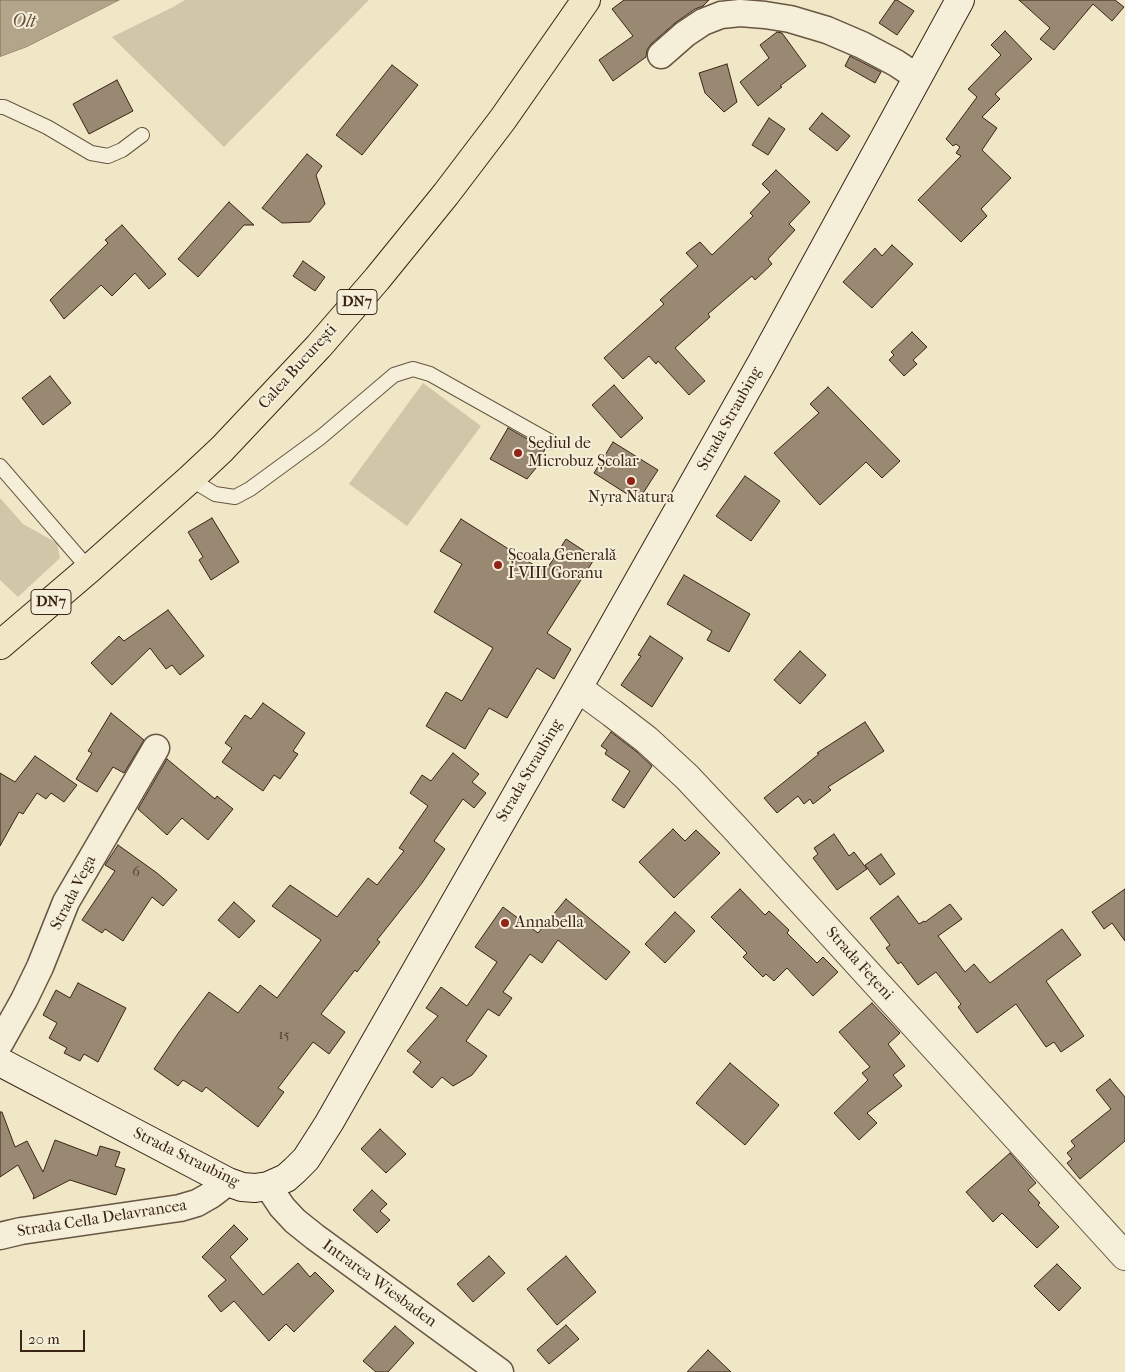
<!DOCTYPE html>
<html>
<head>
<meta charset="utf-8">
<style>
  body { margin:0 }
  #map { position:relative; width:1125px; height:1372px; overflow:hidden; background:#f0e7c6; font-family:"IM FELL French Canon",serif }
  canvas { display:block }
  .scale { position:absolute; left:20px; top:1330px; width:65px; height:22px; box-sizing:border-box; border:2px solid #3b2416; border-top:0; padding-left:6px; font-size:15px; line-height:18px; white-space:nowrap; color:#3b2416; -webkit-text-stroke:4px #f5efda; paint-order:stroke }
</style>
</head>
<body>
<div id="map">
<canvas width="1125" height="1372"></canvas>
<div class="scale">20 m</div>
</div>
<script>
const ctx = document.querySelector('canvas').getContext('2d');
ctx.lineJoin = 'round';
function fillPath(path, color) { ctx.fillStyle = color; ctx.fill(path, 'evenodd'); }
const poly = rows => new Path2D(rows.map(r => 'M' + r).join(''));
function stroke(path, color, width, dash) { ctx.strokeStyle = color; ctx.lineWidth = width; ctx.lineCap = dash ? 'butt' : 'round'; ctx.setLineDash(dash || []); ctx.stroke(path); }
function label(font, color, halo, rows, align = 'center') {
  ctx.font = font + ' "IM FELL French Canon",serif'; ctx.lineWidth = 4; ctx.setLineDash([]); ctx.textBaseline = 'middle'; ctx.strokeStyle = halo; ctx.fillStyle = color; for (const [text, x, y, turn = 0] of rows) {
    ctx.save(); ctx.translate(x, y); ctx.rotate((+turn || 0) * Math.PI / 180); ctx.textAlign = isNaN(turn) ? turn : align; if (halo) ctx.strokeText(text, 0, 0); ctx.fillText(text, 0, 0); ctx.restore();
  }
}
fillPath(poly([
  [185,0,369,0,224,147,112,37,173,7],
  [423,383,481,426,407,526,349,484],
  [0,498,23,524,57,543,60,558,18,597,0,580]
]), '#d1c6a8');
const water = poly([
  [0,0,120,0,27,47,0,57,0,0]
]);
fillPath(water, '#b2a58a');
stroke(water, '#82715c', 1);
fillPath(poly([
  [120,0,123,0,121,2,28,49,0,59,0,57,27,47]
]), '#f0e7c6');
const building = poly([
  [624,0,709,0,703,6,695,9,675,23,651,44,647,50,646,57,613,81,599,60,633,36,612,9,624,0],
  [895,0,897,0,914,11,897,35,879,23,895,0],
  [1019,0,1115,0,1124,7,1112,21,1093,4,1054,50,1040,39,1050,28,1019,0],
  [1005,31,1032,59,995,94,1000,99,982,117,997,128,982,150,1011,178,981,209,987,216,961,242,918,200,961,156,956,153,960,147,956,144,953,146,946,139,977,97,968,89,1001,55,991,45,1005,31],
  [777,32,782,33,806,66,780,86,782,87,758,106,740,82,769,58,760,45,777,32],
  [850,56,881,72,875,83,845,66,850,56],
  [727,64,737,102,724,112,705,93,699,73,727,64],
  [392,65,418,85,362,155,336,135,392,65],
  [117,80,133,111,89,134,73,104,117,80],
  [822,113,850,136,837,151,809,129,822,113],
  [769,118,785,129,768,155,752,145,769,118],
  [307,154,322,166,316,175,325,204,310,222,282,223,262,208,307,154],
  [776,170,810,202,789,224,795,230,768,259,772,264,755,280,752,276,708,314,710,317,675,348,705,381,689,395,658,361,656,364,649,356,623,379,604,358,664,304,660,300,698,266,686,253,700,242,712,255,753,216,750,213,770,192,762,184,776,170],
  [229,202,254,225,244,225,198,277,178,259,229,202],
  [122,225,166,274,149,289,135,273,112,296,101,285,64,319,50,300,108,243,105,240,122,225],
  [892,245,913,264,872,308,843,282,875,248,882,256,892,245],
  [303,261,325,277,315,291,293,276,303,261],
  [912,332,927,347,913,360,917,364,904,376,889,360,894,355,891,352,912,332],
  [50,376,71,403,43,425,22,398,50,376],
  [614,385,643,418,621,438,592,405,614,385],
  [828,387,900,461,882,478,866,462,820,505,774,453,819,413,810,404,828,387],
  [508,428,545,449,536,468,527,479,490,459,508,428],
  [613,442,658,470,638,501,594,473,613,442],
  [745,476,780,501,751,541,716,516,745,476],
  [212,518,239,562,211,580,199,560,203,557,188,532,212,518],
  [461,519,545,572,566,539,595,558,547,633,571,649,554,679,537,668,507,718,489,708,465,749,426,726,446,692,462,701,493,648,434,612,462,564,440,551,461,519],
  [684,575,750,614,729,652,707,640,712,631,667,604,684,575],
  [168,610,204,656,180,675,172,665,166,669,150,648,112,685,91,663,119,636,124,641,168,610],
  [650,636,683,658,652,707,621,685,641,656,638,655,650,636],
  [800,651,826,675,800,704,774,680,800,651],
  [263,703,305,733,293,751,298,754,280,779,274,775,263,791,222,762,232,748,225,743,245,715,251,719,263,703],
  [111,713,144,740,124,773,113,767,97,792,76,779,92,753,88,751,111,713],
  [865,722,884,751,828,787,831,790,813,804,810,799,804,804,798,796,777,813,764,798,819,754,817,753,865,722],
  [611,732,637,752,652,766,624,808,612,800,630,771,605,754,607,750,601,746,611,732],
  [453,753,479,774,472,782,486,793,474,808,463,799,434,841,445,849,422,883,377,940,380,942,357,972,355,970,321,1014,345,1032,329,1054,313,1042,278,1088,284,1092,258,1127,206,1087,202,1092,183,1080,178,1086,154,1069,179,1032,209,992,238,1013,260,985,277,998,321,940,272,906,290,885,337,917,368,878,377,885,404,851,399,848,428,806,410,793,422,775,431,781,453,753],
  [35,756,77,785,64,802,51,793,46,799,37,793,23,814,19,812,0,846,0,773,15,782,35,756],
  [167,759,215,799,217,796,233,809,208,840,182,818,167,835,138,809,167,759],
  [673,829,685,841,696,830,720,853,674,898,639,862,673,829],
  [834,834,849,856,854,852,867,869,837,890,813,858,818,854,814,848,834,834],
  [118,845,157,873,177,890,163,906,152,897,123,941,105,929,102,933,82,920,115,871,105,865,118,845],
  [881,854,895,874,880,885,865,865,881,854],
  [740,889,765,915,769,911,789,930,787,933,817,963,823,957,838,972,813,996,787,968,774,981,766,974,763,977,743,957,747,953,711,917,740,889],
  [1125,889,1125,941,1112,923,1104,929,1092,912,1125,889],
  [898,896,919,924,924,921,925,922,950,904,962,919,938,936,965,972,974,964,990,983,1062,929,1081,955,1046,981,1084,1036,1061,1052,1054,1042,1046,1047,1016,1004,977,1033,958,1007,961,1004,936,972,918,985,901,962,898,964,886,948,890,945,870,918,898,896],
  [566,899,630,952,606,980,558,940,542,963,530,954,503,992,512,998,499,1016,488,1009,466,1041,487,1056,472,1075,453,1086,442,1077,432,1088,413,1072,421,1062,407,1051,438,1016,426,1008,441,987,467,1006,497,962,475,947,503,907,538,933,566,899],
  [234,902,255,921,239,938,218,920,234,902],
  [675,912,695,931,665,963,645,944,675,912],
  [78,983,126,1008,98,1062,84,1054,80,1061,64,1053,67,1048,49,1038,57,1023,43,1015,56,990,70,998,78,983],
  [872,1003,900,1033,888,1044,905,1066,893,1075,902,1086,867,1113,877,1123,859,1140,834,1113,868,1080,862,1073,870,1067,839,1032,872,1003],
  [730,1063,779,1105,745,1145,696,1103,730,1063],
  [1110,1079,1125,1097,1125,1141,1080,1179,1067,1163,1072,1159,1067,1153,1075,1146,1071,1141,1111,1109,1096,1090,1110,1079],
  [0,1112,2,1112,15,1147,27,1141,43,1172,55,1140,97,1156,100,1146,120,1152,115,1166,125,1169,116,1195,70,1180,33,1199,34,1196,18,1165,0,1177,0,1112],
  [380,1129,406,1154,386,1173,361,1149,380,1129],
  [1010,1153,1036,1183,1028,1190,1040,1203,1038,1205,1059,1227,1037,1248,1002,1213,993,1222,966,1192,1010,1153],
  [372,1190,387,1204,380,1211,390,1220,377,1233,353,1210,372,1190],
  [234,1225,248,1239,230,1257,263,1295,298,1263,310,1277,315,1272,334,1291,294,1332,286,1324,269,1341,234,1301,221,1312,208,1296,226,1280,202,1257,234,1225],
  [489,1256,505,1273,473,1302,457,1284,489,1256],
  [566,1256,596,1292,557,1325,527,1289,566,1256],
  [1057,1264,1081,1288,1059,1311,1034,1286,1057,1264],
  [566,1325,579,1339,549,1364,537,1350,566,1325],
  [395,1326,414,1343,388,1372,376,1372,363,1361,395,1326],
  [708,1350,731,1372,687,1372,708,1350]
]);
fillPath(building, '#998972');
stroke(building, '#3b2416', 1);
const service = poly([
  [0,107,4,107,47,127,91,153,108,156,122,150,142,135],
  [0,466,89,569],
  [190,479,215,494,235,497,250,489,321,437,394,375,413,369,430,374,551,442]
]);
const minor = poly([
  [661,55,685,34,703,22,721,15,740,13,765,15,790,19,827,30,862,45,896,63,917,77],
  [0,1043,24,1000,40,967,66,902,156,748],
  [268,1186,282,1207,295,1221,315,1237,500,1372],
  [0,1236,21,1231,180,1208,197,1203,211,1195,228,1182]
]);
const tertiary = poly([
  [578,688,612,713,647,740,687,777,735,828,1125,1256]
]);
const secondary = poly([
  [0,1062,228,1182,242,1187,255,1188,268,1186,286,1178,295,1170,306,1159,329,1123,604,642,761,364,960,0]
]);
const trunk = poly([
  [0,645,89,569,190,479,222,449,319,346,377,279,446,194,503,119,586,0]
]);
stroke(service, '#685542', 16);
stroke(minor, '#685542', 29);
stroke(tertiary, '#685542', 30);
stroke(secondary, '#3b2416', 30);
stroke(trunk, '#3b2416', 30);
stroke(service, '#f5efda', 14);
stroke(minor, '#f5efda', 26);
stroke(tertiary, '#f5efda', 28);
stroke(secondary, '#f5efda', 28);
stroke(trunk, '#f0e7c6', 28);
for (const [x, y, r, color] of [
  [518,453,5,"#8f2418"],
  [631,481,5,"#8f2418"],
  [498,565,5,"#8f2418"],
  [505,923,5,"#8f2418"]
]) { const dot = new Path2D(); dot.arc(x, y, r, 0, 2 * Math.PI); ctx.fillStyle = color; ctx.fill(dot); stroke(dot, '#f5efda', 2); }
label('14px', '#523d2d', null, [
  ["6",136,873],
  ["15",284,1036]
]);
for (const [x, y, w] of [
  [357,302,40],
  [51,602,40]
]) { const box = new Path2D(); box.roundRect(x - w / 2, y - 12.5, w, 25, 4); ctx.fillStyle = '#f5efda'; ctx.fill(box); stroke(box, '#3b2416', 1); }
label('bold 15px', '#3b2416', null, [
  ["DN7",357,302],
  ["DN7",51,602]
]);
label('16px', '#3b2416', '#f5efda', [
  ["Calea București",298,367,-48],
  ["Strada Straubing",730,419,-61],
  ["Strada Straubing",530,771,-60],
  ["Strada Vega",74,893,-63],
  ["Strada Fețeni",859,964,48],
  ["Strada Straubing",186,1158,26],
  ["Strada Cella Delavrancea",102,1219,-9],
  ["Intrarea Wiesbaden",379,1284,36]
]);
label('16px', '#3b2416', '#f5efda', [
  ["Sediul de",528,444],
  ["Microbuz Școlar",528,462],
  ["Nyra Natura",631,498,"center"],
  ["Școala Generală",508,556],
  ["I-VIII Goranu",508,574],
  ["Annabella",515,923]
], 'left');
label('italic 18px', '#65513f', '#f5efda', [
  ["Olt",24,23]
]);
</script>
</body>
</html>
